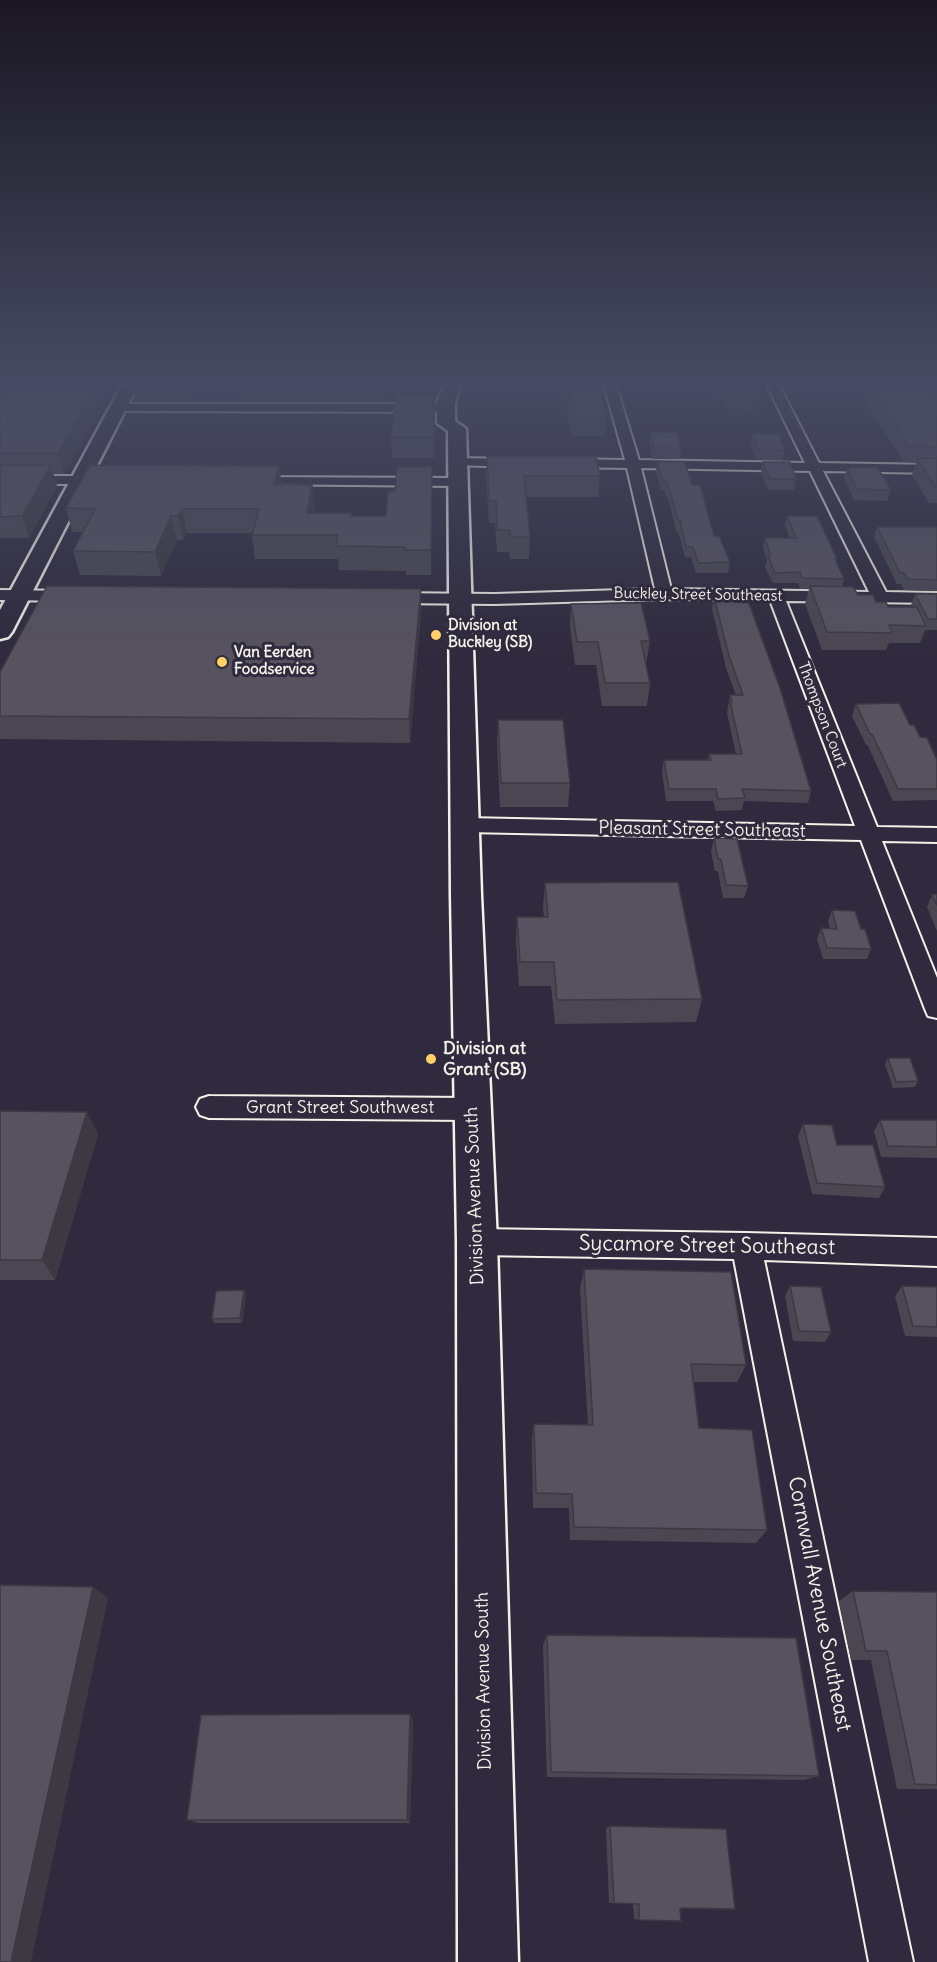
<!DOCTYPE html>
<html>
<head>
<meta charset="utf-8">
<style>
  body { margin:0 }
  canvas { display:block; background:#2f2a3d }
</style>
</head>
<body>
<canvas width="937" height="1962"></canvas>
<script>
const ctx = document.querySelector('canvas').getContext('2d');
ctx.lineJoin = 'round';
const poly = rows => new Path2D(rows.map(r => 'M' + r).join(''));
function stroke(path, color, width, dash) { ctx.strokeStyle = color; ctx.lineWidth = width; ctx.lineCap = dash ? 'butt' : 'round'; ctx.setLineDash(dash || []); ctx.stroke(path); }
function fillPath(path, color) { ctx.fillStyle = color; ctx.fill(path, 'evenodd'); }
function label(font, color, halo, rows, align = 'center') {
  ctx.font = font + ' Delius,sans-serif'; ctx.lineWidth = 6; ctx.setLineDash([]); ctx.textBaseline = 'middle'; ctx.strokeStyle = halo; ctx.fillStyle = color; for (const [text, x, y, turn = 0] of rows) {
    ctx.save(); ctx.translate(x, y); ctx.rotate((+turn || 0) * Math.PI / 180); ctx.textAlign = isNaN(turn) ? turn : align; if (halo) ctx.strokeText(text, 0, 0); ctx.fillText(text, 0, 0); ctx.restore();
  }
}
const street = poly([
  [604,385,616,385,639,460,805,463,767,385,779,385,819,463,937,465,937,473,823,471,886,592,937,593,937,603,786,601,877,827,937,828,937,842,882,841,937,978,937,1018,928,1016,925,1009,861,840,466,832,459,830,456,825,459,820,466,818,855,826,770,600,664,599,495,604,388,603,380,598,388,593,495,594,655,589,627,468,564,467,557,463,564,459,625,460,604,385],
  [641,468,810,471,869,592,671,589,641,468],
  [119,404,446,404,452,408,446,412,115,411,113,408,115,405,119,404],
  [457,458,518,459,525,463,518,467,452,465,450,462,452,459,457,458],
  [0,476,101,476,108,480,101,484,0,484,0,476],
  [250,477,457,478,464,482,457,486,245,484,243,481,245,478,250,477],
  [0,590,74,591,82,596,74,601,0,600,0,590],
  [209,1096,472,1098,481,1101,485,1109,481,1117,472,1120,209,1118,200,1115,196,1107,200,1099,209,1096],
  [477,1229,746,1233,937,1238,937,1266,764,1260,913,1962,869,1962,734,1259,477,1255,467,1251,462,1242,467,1233,477,1229]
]);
const secondary = poly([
  [122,385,138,385,12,632,8,637,0,639,0,610,122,385],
  [921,385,937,385,937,400,931,399,921,385]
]);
const primary = poly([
  [444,385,460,385,455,403,455,421,466,429,481,895,497,1242,518,1962,458,1962,457,1242,451,895,448,431,437,423,437,403,444,385]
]);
stroke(street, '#f4f1e8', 4);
stroke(secondary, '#f4f1e8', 5);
stroke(primary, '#f4f1e8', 5);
fillPath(street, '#2f2a3d');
fillPath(secondary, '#2f2a3d');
fillPath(primary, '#2f2a3d');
fillPath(poly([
  [133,385,193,385,186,402,137,401],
  [244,385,385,385,382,401,246,401],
  [564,385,600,385,606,418,605,436,571,436],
  [711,385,764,385,760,405,752,410,727,408,718,392,715,392],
  [865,385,928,385,937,397,937,503,929,503,912,475,916,463,904,462,862,395],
  [96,389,101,409,64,474,53,474,57,486,29,538,0,538,0,390],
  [434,394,434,458,392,458,391,437],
  [650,432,681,448,680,459,653,459,649,443],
  [752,434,785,450,782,460,756,460,750,444],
  [487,456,600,476,598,497,526,497,530,537,529,559,510,559,509,552,497,552,495,523,489,523,486,477],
  [657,462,692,485,714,536,730,562,728,573,696,573,691,557,685,557,678,531,676,531,670,505,664,490,661,490,656,471],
  [763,462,796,479,794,490,768,490,761,473],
  [279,466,282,485,312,485,315,509,314,513,352,516,386,516,395,491,432,467,431,575,406,575,406,571,339,570,338,559,255,559,252,535,252,533,187,533,183,540,177,540,161,576,80,575,73,551,83,532,72,532,66,508],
  [847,468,891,490,887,501,854,500,844,479],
  [787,516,837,559,836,562,844,579,842,587,858,595,888,607,913,607,911,605,915,594,937,594,937,630,925,630,920,643,889,643,886,650,822,650,805,604,809,589,800,589,798,583,773,583,765,567,767,560,763,548,765,538,790,538,785,526],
  [877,527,937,527,937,591,904,590,901,584,897,584,874,537],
  [714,597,811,791,808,803,744,801,742,810,716,811,713,801,666,801,662,771,664,760,708,760,709,754,736,754,727,713,730,695,736,695,726,668,712,609],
  [571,604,650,641,646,664,650,683,647,706,602,706,596,665,575,665,570,627],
  [421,612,410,743,0,739,0,672],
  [856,704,910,725,937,760,937,800,893,801,868,746,866,745,852,716],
  [498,720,570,783,568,807,500,807,497,744],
  [714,838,748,886,744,898,723,898,718,871,715,871,711,851],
  [545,883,702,999,696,1022,555,1024,551,986,519,986,516,941,517,917,544,917,543,907],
  [937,894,937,931,927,907,932,895],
  [832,910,861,929,871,949,867,959,823,959,817,939,821,928,830,929,828,921],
  [888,1058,918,1081,915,1087,893,1088,885,1064],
  [0,1111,98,1134,55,1280,0,1280],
  [880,1120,937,1147,937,1158,881,1157,874,1131],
  [803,1124,837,1145,885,1187,879,1198,812,1194,798,1136],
  [584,1269,746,1365,737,1382,694,1382,699,1428,767,1530,756,1543,570,1540,569,1508,533,1508,532,1440,534,1424,588,1425,580,1289],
  [790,1286,831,1332,825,1342,793,1341,785,1296],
  [902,1286,937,1287,937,1337,905,1336,895,1296],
  [244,1290,246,1295,242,1323,214,1323,212,1319],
  [853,1591,937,1592,937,1789,897,1789,871,1660,851,1660,839,1601],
  [547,1635,819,1776,804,1780,547,1777,543,1645],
  [410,1714,413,1722,410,1823,199,1823,187,1820],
  [610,1826,680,1908,639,1920,634,1919,633,1904,609,1903,606,1828]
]), '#4a4752');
fillPath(poly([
  [182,385,193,385,186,402],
  [381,385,385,385,382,401],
  [764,385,760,405,752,410,755,389],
  [96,389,101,409,64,474,58,453],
  [434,394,435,414,434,458],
  [51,465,57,486,29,538,22,516],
  [279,466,282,490,274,485],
  [432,467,432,490,431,575,431,550],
  [312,485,315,509,310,536,307,513],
  [182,509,187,533,183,540,178,516],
  [171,516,177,540,161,576,155,552],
  [421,589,421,612,410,743,409,719],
  [87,1112,98,1134,55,1280,42,1260],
  [244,1290,246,1295,242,1323,240,1318],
  [93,1587,108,1598,31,1962,11,1962],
  [410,1714,413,1722,410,1823,407,1820]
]), '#3c3942');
const building = poly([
  [568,385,600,385,606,418,573,418,568,385],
  [729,385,764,385,755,389,731,388,729,385],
  [870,385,928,385,937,397,937,447,909,446,870,385],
  [96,389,58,453,0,453,0,390,96,389],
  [396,394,434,394,434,437,391,437,396,394],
  [650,432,677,433,681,448,654,448,650,432],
  [752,434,779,434,785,450,758,449,752,434],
  [487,456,596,456,600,476,524,476,530,537,511,537,510,530,497,530,496,501,489,501,487,456],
  [917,458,937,458,937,486,935,486,917,458],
  [657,462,685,462,692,485,700,485,714,536,719,536,730,562,698,563,693,547,686,547,680,520,678,520,671,495,666,480,662,480,657,462],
  [763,462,790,462,796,479,770,479,763,462],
  [0,465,51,465,22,516,0,517,0,465],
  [90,465,279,466,274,485,312,485,307,513,352,513,351,516,386,516,388,491,395,491,397,467,432,467,431,550,405,550,405,547,336,546,338,535,252,535,259,509,182,509,178,516,171,516,155,552,73,551,95,509,66,508,90,465],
  [877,467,891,490,857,489,847,468,877,467],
  [787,516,817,516,837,559,835,559,844,579,802,578,800,572,775,573,768,556,771,556,765,538,796,538,787,516],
  [877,527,937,527,937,580,908,579,904,573,900,573,877,527],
  [47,586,421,589,409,719,0,716,0,672,47,586],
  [810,586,853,587,858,595,873,595,876,602,886,602,888,607,917,607,926,626,889,625,892,633,827,632,810,586],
  [915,594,937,594,937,619,928,619,915,594],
  [714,597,747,598,780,688,811,791,742,789,745,798,718,799,716,789,669,789,664,760,711,760,709,754,742,754,730,702,732,702,730,695,743,695,729,656,714,597],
  [641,603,650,641,641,641,650,683,605,683,598,642,577,642,571,604,641,603],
  [899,703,910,725,914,725,920,737,927,738,937,760,937,789,898,789,872,734,870,734,856,704,899,703],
  [498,720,563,720,570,783,501,783,498,720],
  [714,838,737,839,748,886,726,885,721,859,718,859,714,838],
  [678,882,702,999,557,1000,554,962,520,962,517,917,548,917,545,883,678,882],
  [937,894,937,905,932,895,937,894],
  [832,910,855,911,861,929,865,929,871,949,827,948,821,928,837,929,832,910],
  [888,1058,910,1058,918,1081,896,1082,888,1058],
  [0,1111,87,1112,42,1260,0,1260,0,1111],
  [880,1120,937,1120,937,1147,888,1146,880,1120],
  [803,1124,832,1125,837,1145,873,1145,885,1187,817,1183,803,1124],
  [584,1269,731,1272,746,1365,691,1364,699,1428,752,1430,767,1530,574,1527,572,1494,536,1493,534,1424,593,1425,584,1269],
  [790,1286,821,1287,831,1332,799,1331,790,1286],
  [902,1286,937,1287,937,1327,913,1326,902,1286],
  [244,1290,240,1318,212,1319,216,1291,244,1290],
  [0,1585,93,1587,11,1962,0,1962,0,1585],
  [853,1591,937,1592,937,1785,915,1784,887,1651,866,1651,853,1591],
  [547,1635,796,1638,819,1776,551,1772,547,1635],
  [410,1714,407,1820,187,1820,201,1715,410,1714],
  [610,1826,726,1829,735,1909,680,1908,681,1921,639,1920,639,1904,614,1903,610,1826]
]);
fillPath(building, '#56525f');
stroke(building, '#3c3942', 1.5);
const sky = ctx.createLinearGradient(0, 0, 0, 659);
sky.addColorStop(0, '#1a1722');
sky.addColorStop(0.58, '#474a62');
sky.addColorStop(1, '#474a6200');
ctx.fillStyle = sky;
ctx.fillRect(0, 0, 937, 659);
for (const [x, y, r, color] of [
  [436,635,6,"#ffd166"],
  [222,662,6,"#ffd166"],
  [431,1059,6,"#ffd166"]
]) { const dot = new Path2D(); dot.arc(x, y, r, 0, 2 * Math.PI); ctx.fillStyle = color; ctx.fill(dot); stroke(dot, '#2f2a3d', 2); }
label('15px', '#f4f1e8', '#2f2a3d', [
  ["Buckley Street Southeast",698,595,1],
  ["Thompson Court",822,715,69]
]);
label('bold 15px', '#f4f1e8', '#2f2a3d', [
  ["Division at",448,626],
  ["Buckley (SB)",448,643],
  ["Van Eerden",234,653],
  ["Foodservice",234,670]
], 'left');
label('18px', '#f4f1e8', '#2f2a3d', [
  ["Pleasant Street Southeast",702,830,1],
  ["Grant Street Southwest",340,1108],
  ["Division Avenue South",475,1196,-92],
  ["Division Avenue South",484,1681,-91]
]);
label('bold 18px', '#f4f1e8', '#2f2a3d', [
  ["Division at",443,1049],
  ["Grant (SB)",443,1070]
], 'left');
label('21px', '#f4f1e8', '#2f2a3d', [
  ["Sycamore Street Southeast",707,1246,1],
  ["Cornwall Avenue Southeast",819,1604,79]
]);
</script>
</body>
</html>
